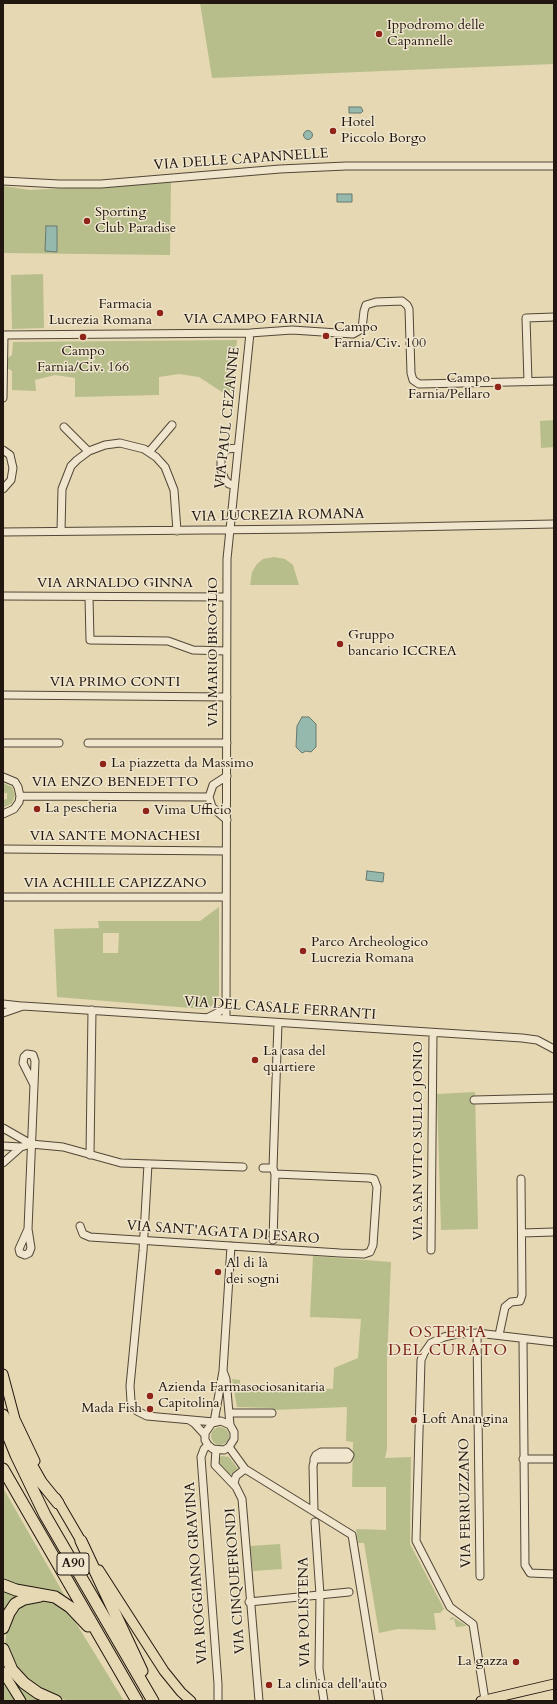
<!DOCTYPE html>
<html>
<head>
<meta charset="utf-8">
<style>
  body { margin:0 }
  #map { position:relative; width:557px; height:1704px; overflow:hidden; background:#e6d8b2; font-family:Cardo,serif }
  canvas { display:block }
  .frame { position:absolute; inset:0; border:4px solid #211710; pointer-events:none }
</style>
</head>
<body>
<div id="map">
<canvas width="557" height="1704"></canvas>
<div class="frame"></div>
</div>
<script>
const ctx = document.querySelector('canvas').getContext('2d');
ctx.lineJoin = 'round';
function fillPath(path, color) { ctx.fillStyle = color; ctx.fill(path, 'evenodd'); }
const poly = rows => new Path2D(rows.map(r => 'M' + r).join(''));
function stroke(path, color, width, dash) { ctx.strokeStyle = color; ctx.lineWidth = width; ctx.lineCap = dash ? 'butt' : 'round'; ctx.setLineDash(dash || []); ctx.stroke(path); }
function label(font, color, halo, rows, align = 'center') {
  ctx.font = font + ' Cardo,serif'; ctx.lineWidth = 3; ctx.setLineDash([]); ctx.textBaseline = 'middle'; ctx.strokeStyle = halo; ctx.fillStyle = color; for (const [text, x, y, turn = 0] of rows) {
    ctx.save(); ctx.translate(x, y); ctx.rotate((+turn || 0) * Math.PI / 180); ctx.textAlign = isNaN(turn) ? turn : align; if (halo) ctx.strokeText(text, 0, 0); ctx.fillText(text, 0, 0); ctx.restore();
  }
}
fillPath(poly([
  [200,3,554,3,554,64,212,78],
  [171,182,170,255,3,253,3,186,30,190],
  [43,274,44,328,12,329,11,275],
  [237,340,231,398,199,377,179,374,159,377,159,395,75,397,75,378,55,375,35,380,36,391,12,390,12,371,7,368,3,358,8,358,12,355,13,342],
  [554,420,554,447,541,448,540,421],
  [274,557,285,559,293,565,299,585,250,585,252,572,257,564,263,559],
  [3,783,12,787,15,795,12,803,3,808,3,800,7,799,7,793,3,793],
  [219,907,219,997,211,1007,203,1009,57,997,54,929,99,928,98,921,200,921],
  [103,933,119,933,118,953,103,953],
  [475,1092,478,1229,441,1230,437,1094],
  [313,1256,391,1262,387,1363,387,1449,385,1458,411,1457,410,1544,444,1609,440,1613,434,1613,436,1630,398,1629,379,1633,364,1543,358,1543,356,1529,386,1530,386,1487,352,1487,353,1442,346,1441,347,1407,273,1410,273,1408,237,1407,232,1379,240,1380,240,1384,333,1389,334,1368,358,1358,361,1319,310,1317],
  '211 1436a9 9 0 1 1 18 0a9 9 0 1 1-18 0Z',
  [222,1456,229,1457,238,1469,230,1475,219,1463,219,1458],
  [3,1488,65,1596,51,1591,22,1587,3,1581],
  [280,1544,282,1569,253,1571,250,1546],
  [3,1589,28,1594,3,1615],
  [39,1599,52,1601,63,1608,71,1615,124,1701,70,1701,59,1698,37,1688,18,1672,7,1651,5,1643,8,1621,22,1605],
  [452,1617,466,1625,466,1626,456,1627,454,1619,449,1620],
  [3,1658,49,1701,25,1701,4,1667],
  [3,1679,17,1701,3,1701]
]), '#b7be8b');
const water = poly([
  [349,107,361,107,363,111,361,113,349,113,349,107],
  '303.5 135a4.5 4.5 0 1 1 9 0a4.5 4.5 0 1 1-9 0Z',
  [337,194,352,194,352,202,337,202,337,194],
  [46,226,57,226,57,252,45,251,46,226],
  [302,717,309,717,316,724,316,747,311,752,306,751,302,753,296,747,297,726,302,717],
  [367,871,384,873,383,882,366,880,367,871]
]);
fillPath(water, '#96b9ae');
stroke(water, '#67786f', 1);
const minor = poly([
  [3,181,59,184,101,184,280,169,346,166,554,166],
  [3,335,250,333,292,330,353,334,362,329,364,311,366,305,376,302,402,301,407,305,409,309,411,373,413,380,419,384,554,381],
  [528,382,526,318,554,317],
  [3,398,4,335],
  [64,427,88,451],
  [3,450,10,455,13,468,11,480,3,489],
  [149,452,172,425],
  [234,485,229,484,225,480,221,470,221,460,226,449,238,448],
  [61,531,62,489,71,466,77,460,89,451,105,445,120,443,144,449,156,457,165,467,174,490,177,531],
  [3,532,306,529,554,524],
  [3,596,227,597],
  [89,597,90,640,168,641,193,650,226,651],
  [3,695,227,697],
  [3,743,59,743],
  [88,743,227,743],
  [3,777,15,782,18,787,20,796,19,802,14,809,3,814],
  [20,796,209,797],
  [227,820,212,807,209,797,213,785,227,776],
  [3,849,226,851],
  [3,897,226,897],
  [3,1004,21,1006],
  [3,1013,23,1006,522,1038,537,1040,554,1049],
  [209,1017,219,1012,226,1005],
  [226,1019,227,559,250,333],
  [474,1100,554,1098],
  [3,1128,31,1144],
  [3,1146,21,1147],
  [90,1155,92,1010],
  [3,1163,21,1147,31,1144,63,1147,121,1163,243,1167],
  [148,1164,143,1251,130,1386,131,1401,137,1411,147,1416,214,1422],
  [263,1168,273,1168],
  [80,1226,83,1234,90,1237,340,1253,364,1254,370,1252,373,1245,377,1187,374,1179,369,1178,275,1174],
  [28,1229,19,1249,20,1253,25,1255,29,1253,31,1248,28,1229,35,1061,33,1055,27,1054,24,1057,23,1063,34,1085],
  [522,1233,554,1232],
  [273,1240,275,1174,273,1168,278,1023],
  [431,1250,433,1033],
  [477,1333,480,1576],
  [499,1335,505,1307,511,1302,520,1301,522,1295,521,1179],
  [523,1339,525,1565,530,1573,554,1574],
  [230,1413,272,1413],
  [189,1420,194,1423,205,1435],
  [214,1422,223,1371],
  [230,1425,221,1421,212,1423,205,1433,205,1440,208,1445,213,1449,224,1450,229,1447,234,1439,234,1432,230,1425,226,1379,223,1371,231,1246],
  [208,1445,204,1449,201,1457,218,1684,218,1701],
  [229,1447,245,1469,352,1535,379,1701],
  [216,1450,215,1465,235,1486],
  [523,1459,554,1459],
  [245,1469,236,1476,234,1483,242,1499,259,1701],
  [314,1511,313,1466,314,1462,314,1459,316,1455,321,1452,347,1452,350,1455,348,1459,314,1459],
  [315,1522,320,1595,319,1669,324,1701],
  [249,1602,349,1592],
  [485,1700,473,1624,450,1607,416,1541,421,1360,424,1353,431,1343,444,1337,457,1334,477,1333,554,1342]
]);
const major = poly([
  [3,1374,15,1419,35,1461],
  [56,1498,84,1546],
  [99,1570,164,1671,181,1692,191,1701],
  [3,1672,21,1701],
  [481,1701,554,1684]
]);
const highway = poly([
  [3,1415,41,1482,58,1503],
  [3,1423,16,1455,45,1515,153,1701],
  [3,1469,137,1701],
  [81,1541,142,1671],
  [3,1585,16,1590,55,1597,70,1607,88,1626],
  [3,1628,9,1613,15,1604,24,1599,40,1596],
  [3,1649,12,1670,24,1683,38,1693,56,1701]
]);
stroke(minor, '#524738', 9);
stroke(major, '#211710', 11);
stroke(highway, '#211710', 13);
stroke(minor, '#efe6cd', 7);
stroke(major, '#e6d8b2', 9);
stroke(highway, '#e6d8b2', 11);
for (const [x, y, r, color] of [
  [379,34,4,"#8f2418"],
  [333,131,4,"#8f2418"],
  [87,221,4,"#8f2418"],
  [160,313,4,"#8f2418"],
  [326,336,4,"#8f2418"],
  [83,337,4,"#8f2418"],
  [498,387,4,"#8f2418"],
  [340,644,4,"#8f2418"],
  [103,764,4,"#8f2418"],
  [37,809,4,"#8f2418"],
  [146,811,4,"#8f2418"],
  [303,951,4,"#8f2418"],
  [255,1060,4,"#8f2418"],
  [218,1272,4,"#8f2418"],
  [150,1396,4,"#8f2418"],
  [150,1409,4,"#8f2418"],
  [414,1420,4,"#8f2418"],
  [516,1662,4,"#8f2418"],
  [269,1685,4,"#8f2418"]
]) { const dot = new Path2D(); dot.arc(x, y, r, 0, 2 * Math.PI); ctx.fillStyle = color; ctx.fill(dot); stroke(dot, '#efe6cd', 1.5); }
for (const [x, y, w] of [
  [73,1564,32]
]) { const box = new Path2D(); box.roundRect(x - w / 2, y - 11, w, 22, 3); ctx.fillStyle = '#efe6cd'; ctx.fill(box); stroke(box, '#211710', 1); }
label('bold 13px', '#211710', null, [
  ["A90",73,1564]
]);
label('14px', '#211710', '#efe6cd', [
  ["Ippodromo delle",387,26],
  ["Capannelle",387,42],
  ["Hotel",341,123],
  ["Piccolo Borgo",341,139],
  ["Sporting",95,213],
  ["Club Paradise",95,229],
  ["Farmacia",152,305,"right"],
  ["Lucrezia Romana",152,321,"right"],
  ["Campo",334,328],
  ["Farnia/Civ. 100",334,344],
  ["Campo",83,352,"center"],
  ["Farnia/Civ. 166",83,368,"center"],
  ["Campo",490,379,"right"],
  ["Farnia/Pellaro",490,395,"right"],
  ["Gruppo",348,636],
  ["bancario ICCREA",348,652],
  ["La piazzetta da Massimo",111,764],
  ["La pescheria",45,809],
  ["Vima Ufficio",154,811],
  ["Parco Archeologico",311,943],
  ["Lucrezia Romana",311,959],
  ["La casa del",263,1052],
  ["quartiere",263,1068],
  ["Al di là",226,1264],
  ["dei sogni",226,1280],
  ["Azienda Farmasociosanitaria",158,1388],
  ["Capitolina",158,1404],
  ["Mada Fish",142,1409,"right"],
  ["Loft Anangina",422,1420],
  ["La gazza",508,1662,"right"],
  ["La clinica dell'auto",277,1685]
], 'left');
label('14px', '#211710', '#efe6cd', [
  ["VIA DELLE CAPANNELLE",241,160,-4],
  ["VIA CAMPO FARNIA",254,320],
  ["VIA PAUL CEZANNE",228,418,-84],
  ["VIA LUCREZIA ROMANA",278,516,-1],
  ["VIA ARNALDO GINNA",115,584],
  ["VIA MARIO BROGLIO",214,652,-90],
  ["VIA PRIMO CONTI",115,683],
  ["VIA ENZO BENEDETTO",115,783],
  ["VIA SANTE MONACHESI",115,837],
  ["VIA ACHILLE CAPIZZANO",115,884],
  ["VIA DEL CASALE FERRANTI",280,1009,4],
  ["VIA SAN VITO SULLO JONIO",419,1141,-90],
  ["VIA SANT'AGATA DI ESARO",223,1233,4],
  ["VIA FERRUZZANO",466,1503,-91],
  ["VIA ROGGIANO GRAVINA",197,1573,-94],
  ["VIA CINQUEFRONDI",236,1581,-94],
  ["VIA POLISTENA",305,1612,-91]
]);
ctx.letterSpacing = '1px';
label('16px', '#7a1f14', '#efe6cd', [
  ["OSTERIA",448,1333],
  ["DEL CURATO",448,1351]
]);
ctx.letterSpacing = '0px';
</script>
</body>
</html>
